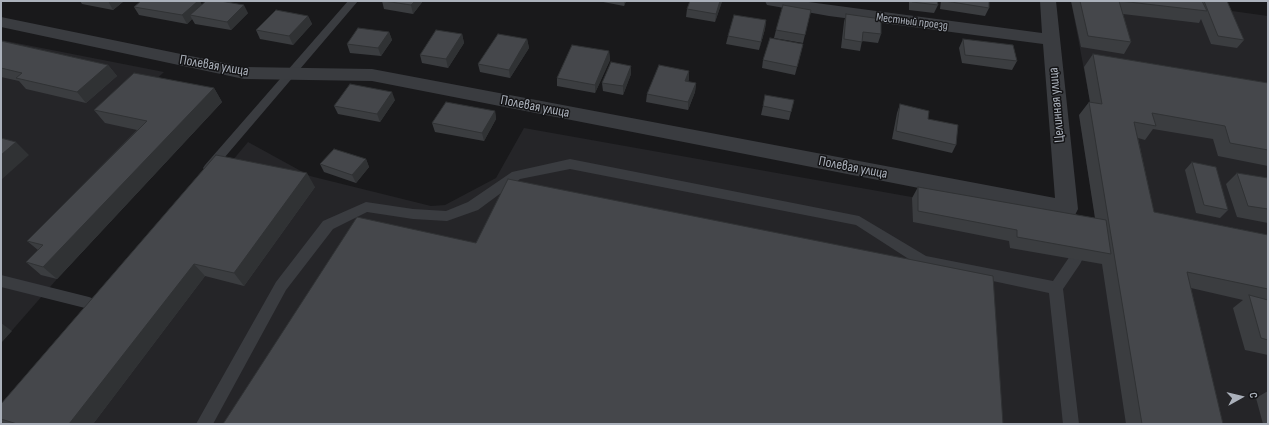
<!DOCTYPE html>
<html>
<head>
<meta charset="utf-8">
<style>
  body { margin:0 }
  #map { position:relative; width:1269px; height:425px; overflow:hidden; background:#19191b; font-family:"Sofia Sans Condensed",sans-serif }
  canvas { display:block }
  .frame { position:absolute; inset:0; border:2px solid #abb1bb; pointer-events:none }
  .north { position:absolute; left:1221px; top:377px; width:40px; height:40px; -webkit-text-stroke:3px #141416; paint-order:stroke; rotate:82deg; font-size:11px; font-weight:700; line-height:16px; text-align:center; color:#abb1bb }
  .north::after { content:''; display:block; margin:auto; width:14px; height:18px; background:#abb1bb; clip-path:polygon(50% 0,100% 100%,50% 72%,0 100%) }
</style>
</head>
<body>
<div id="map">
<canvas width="1269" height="425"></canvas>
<div class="frame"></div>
<div class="north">С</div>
</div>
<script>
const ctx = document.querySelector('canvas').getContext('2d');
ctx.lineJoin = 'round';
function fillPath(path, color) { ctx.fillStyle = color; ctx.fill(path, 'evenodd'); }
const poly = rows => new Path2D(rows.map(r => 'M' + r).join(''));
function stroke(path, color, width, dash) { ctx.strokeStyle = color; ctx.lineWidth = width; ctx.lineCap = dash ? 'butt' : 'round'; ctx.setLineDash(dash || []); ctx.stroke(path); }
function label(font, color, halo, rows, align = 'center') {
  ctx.font = font + ' "Sofia Sans Condensed",sans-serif'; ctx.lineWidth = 3; ctx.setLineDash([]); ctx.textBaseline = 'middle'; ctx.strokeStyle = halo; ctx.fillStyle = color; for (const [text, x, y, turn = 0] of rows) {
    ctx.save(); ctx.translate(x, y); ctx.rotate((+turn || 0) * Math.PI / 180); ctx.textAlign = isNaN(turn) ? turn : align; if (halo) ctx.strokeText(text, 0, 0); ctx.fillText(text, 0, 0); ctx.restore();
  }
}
fillPath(poly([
  [1071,1,1160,1,1268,16,1268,424,11,424,248,142,310,176,431,206,445,205,496,178,524,128,1097,230,1079,115,1093,117],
  [1,40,164,72,148,87,222,102,57,279,1,343]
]), '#252528');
fillPath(poly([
  [348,1,358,1,213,171,205,171,203,168,205,165,348,1],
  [570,159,859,216,926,256,1053,281,1070,256,1075,254,1080,256,1082,260,1080,264,1063,289,1079,424,1063,424,1049,293,918,265,856,225,570,169,520,179,478,210,447,221,413,219,367,212,333,229,286,290,213,424,196,424,276,282,323,221,366,202,413,209,446,211,468,202,512,172,570,159],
  [1,275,89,297,94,299,96,303,94,307,89,309,1,287,1,275]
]), '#3a3c40');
fillPath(poly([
  [765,1,801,1,1042,33,1040,1,1056,1,1078,209,1075,215,1067,217,372,81,244,79,1,27,1,17,244,67,372,69,1055,198,1043,44,829,16,773,6,767,5,765,1]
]), '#3a3c40');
fillPath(poly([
  [80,1,124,1,113,10,82,4],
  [382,1,423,1,413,14,384,9],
  [598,1,626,1,624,6],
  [722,1,715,22,686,17,687,9],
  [909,1,937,1,938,5,934,13,909,10],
  [941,1,989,1,989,8,985,16,940,9],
  [1071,1,1227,1,1244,40,1237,48,1211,44,1201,19,1199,23,1123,14,1131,42,1124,54,1081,47],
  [202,5,248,13,231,30,195,24,192,19,187,24,139,15,134,7],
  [811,10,803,43,774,38,776,30],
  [846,14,881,34,878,43,862,41,860,51,841,48,844,22],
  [308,16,312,24,293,45,260,39,256,30],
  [766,20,765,29,759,50,726,44,728,36],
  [389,32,392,40,381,56,350,53,347,44],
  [462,34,464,43,448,68,422,63,420,55],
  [527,39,529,48,510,78,480,72,478,64],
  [963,39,1017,61,1012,70,962,63,959,48],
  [1,41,108,65,117,76,86,103,26,89,19,81,1,77],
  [803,44,795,75,762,68,763,60],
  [609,51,610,60,595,93,557,86,557,78],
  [1093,54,1268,83,1268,166,1218,156,1213,139,1153,129,1145,140,1138,138,1154,212,1268,235,1268,355,1245,350,1233,308,1243,300,1191,288,1223,424,1126,424,1102,264,1010,248,1009,241,913,222,912,198,918,187,1095,218,1079,115,1089,102,1090,102,1084,67],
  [689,71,689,79,688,82,696,83,695,92,688,110,646,102,647,94],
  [631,74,623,95,603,91,602,83],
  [214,88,222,102,57,279,41,275,26,262,38,250,27,241,137,130,105,123,94,110],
  [395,100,380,122,338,114,334,106],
  [794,100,789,120,761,115,763,106],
  [900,104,928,119,956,145,952,153,892,139,897,113],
  [495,111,496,119,484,141,435,132,432,123],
  [216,155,315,187,244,286,205,276,93,424,4,424,1,422,1,404],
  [366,159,369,167,356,183,324,172,320,164],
  [1192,162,1228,210,1220,218,1196,213,1185,170],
  [1237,173,1268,178,1268,223,1237,217,1226,184],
  [1268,391,1268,424,1263,424,1256,398]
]), '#3b3d40');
fillPath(poly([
  [108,1,124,1,113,10],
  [198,1,200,1,204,8,190,15,192,19,187,24,182,15],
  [415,1,423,1,413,14,411,5],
  [624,1,626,1,624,6],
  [720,1,722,1,722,2,715,22,716,14],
  [244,5,248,13,231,30,227,22],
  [308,16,312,24,293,45,289,36],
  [766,20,765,29,759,50,761,42],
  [389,32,392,40,381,56,378,48],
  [462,34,464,43,448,68,446,59],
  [527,39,529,48,510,78,509,70],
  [803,44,801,53,795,75,797,67],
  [609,51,610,60,595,93,595,85],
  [108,65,117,76,86,103,77,92],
  [631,66,631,74,623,95,623,86],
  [689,71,689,79,684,90,685,81],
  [696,83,695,92,688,110,688,102],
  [214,88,222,102,57,279,43,267],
  [392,92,395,100,380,122,377,114],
  [495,111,496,119,484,141,482,133],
  [16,142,29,155,1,180,1,155],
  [366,159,369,167,356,183,352,175],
  [307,173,315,187,244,286,234,273],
  [194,264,205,276,93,424,69,424],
  [1,323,12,331,1,343]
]), '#303234');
const building = poly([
  [141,1,198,1,182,15,134,7,141,1],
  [206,1,220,1,244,5,227,22,190,15,206,1],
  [384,1,415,1,411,5,384,1],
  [690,1,720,1,716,14,687,9,690,1],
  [912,1,937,1,938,5,912,2,912,1],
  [945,1,989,1,989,8,945,1],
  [1080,1,1119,1,1131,42,1088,36,1080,1],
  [1120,1,1202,1,1207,11,1120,1],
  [1204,1,1227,1,1244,40,1218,36,1204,1],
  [783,5,811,10,805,35,776,30,783,5],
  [276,10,308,16,289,36,256,30,276,10],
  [846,14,881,19,881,34,863,32,862,42,844,39,846,14],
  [734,15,766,20,761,42,728,36,734,15],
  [358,28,389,32,378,48,347,44,358,28],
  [436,30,462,34,446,59,420,55,436,30],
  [498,34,527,39,509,70,478,64,498,34],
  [770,38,803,44,797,67,763,60,770,38],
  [963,39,1013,45,1017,61,965,55,963,39],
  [1,41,108,65,77,92,16,78,22,73,1,68,1,41],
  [572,45,609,51,595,85,557,78,572,45],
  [1093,54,1268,83,1268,150,1230,143,1225,126,1152,113,1156,126,1134,122,1154,212,1268,235,1268,289,1187,272,1223,424,1142,424,1089,102,1102,104,1093,54],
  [611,62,631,66,623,86,602,83,611,62],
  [659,65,689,71,685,81,696,83,688,102,647,94,659,65],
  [134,73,214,88,43,267,26,262,43,245,27,241,147,121,94,110,134,73],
  [350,84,392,92,377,114,334,106,350,84],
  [765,95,794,100,791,112,763,106,765,95],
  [446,102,495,111,482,133,432,123,446,102],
  [900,104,929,111,928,119,958,125,956,145,896,131,900,104],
  [1,138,16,142,1,155,1,138],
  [334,149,366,159,352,175,320,164,334,149],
  [216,155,307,173,234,273,194,264,69,424,17,424,1,419,1,404,216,155],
  [1192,162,1216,167,1228,210,1204,205,1192,162],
  [1237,173,1268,178,1268,209,1248,206,1237,173],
  [508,179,993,276,1003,424,223,424,357,217,476,243,508,179],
  [918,187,1106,220,1111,254,1017,237,1017,230,918,211,918,187],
  [1249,295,1268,300,1268,340,1261,338,1249,295]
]);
fillPath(building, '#45474b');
stroke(building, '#303234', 1);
label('12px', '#abb1bb', '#141416', [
  ["Местный проезд",912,22,7]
]);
label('14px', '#abb1bb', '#141416', [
  ["Полевая улица",214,66,10],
  ["Целинная улица",1057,105,-95],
  ["Полевая улица",535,107,11],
  ["Полевая улица",853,168,11]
]);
</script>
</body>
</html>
